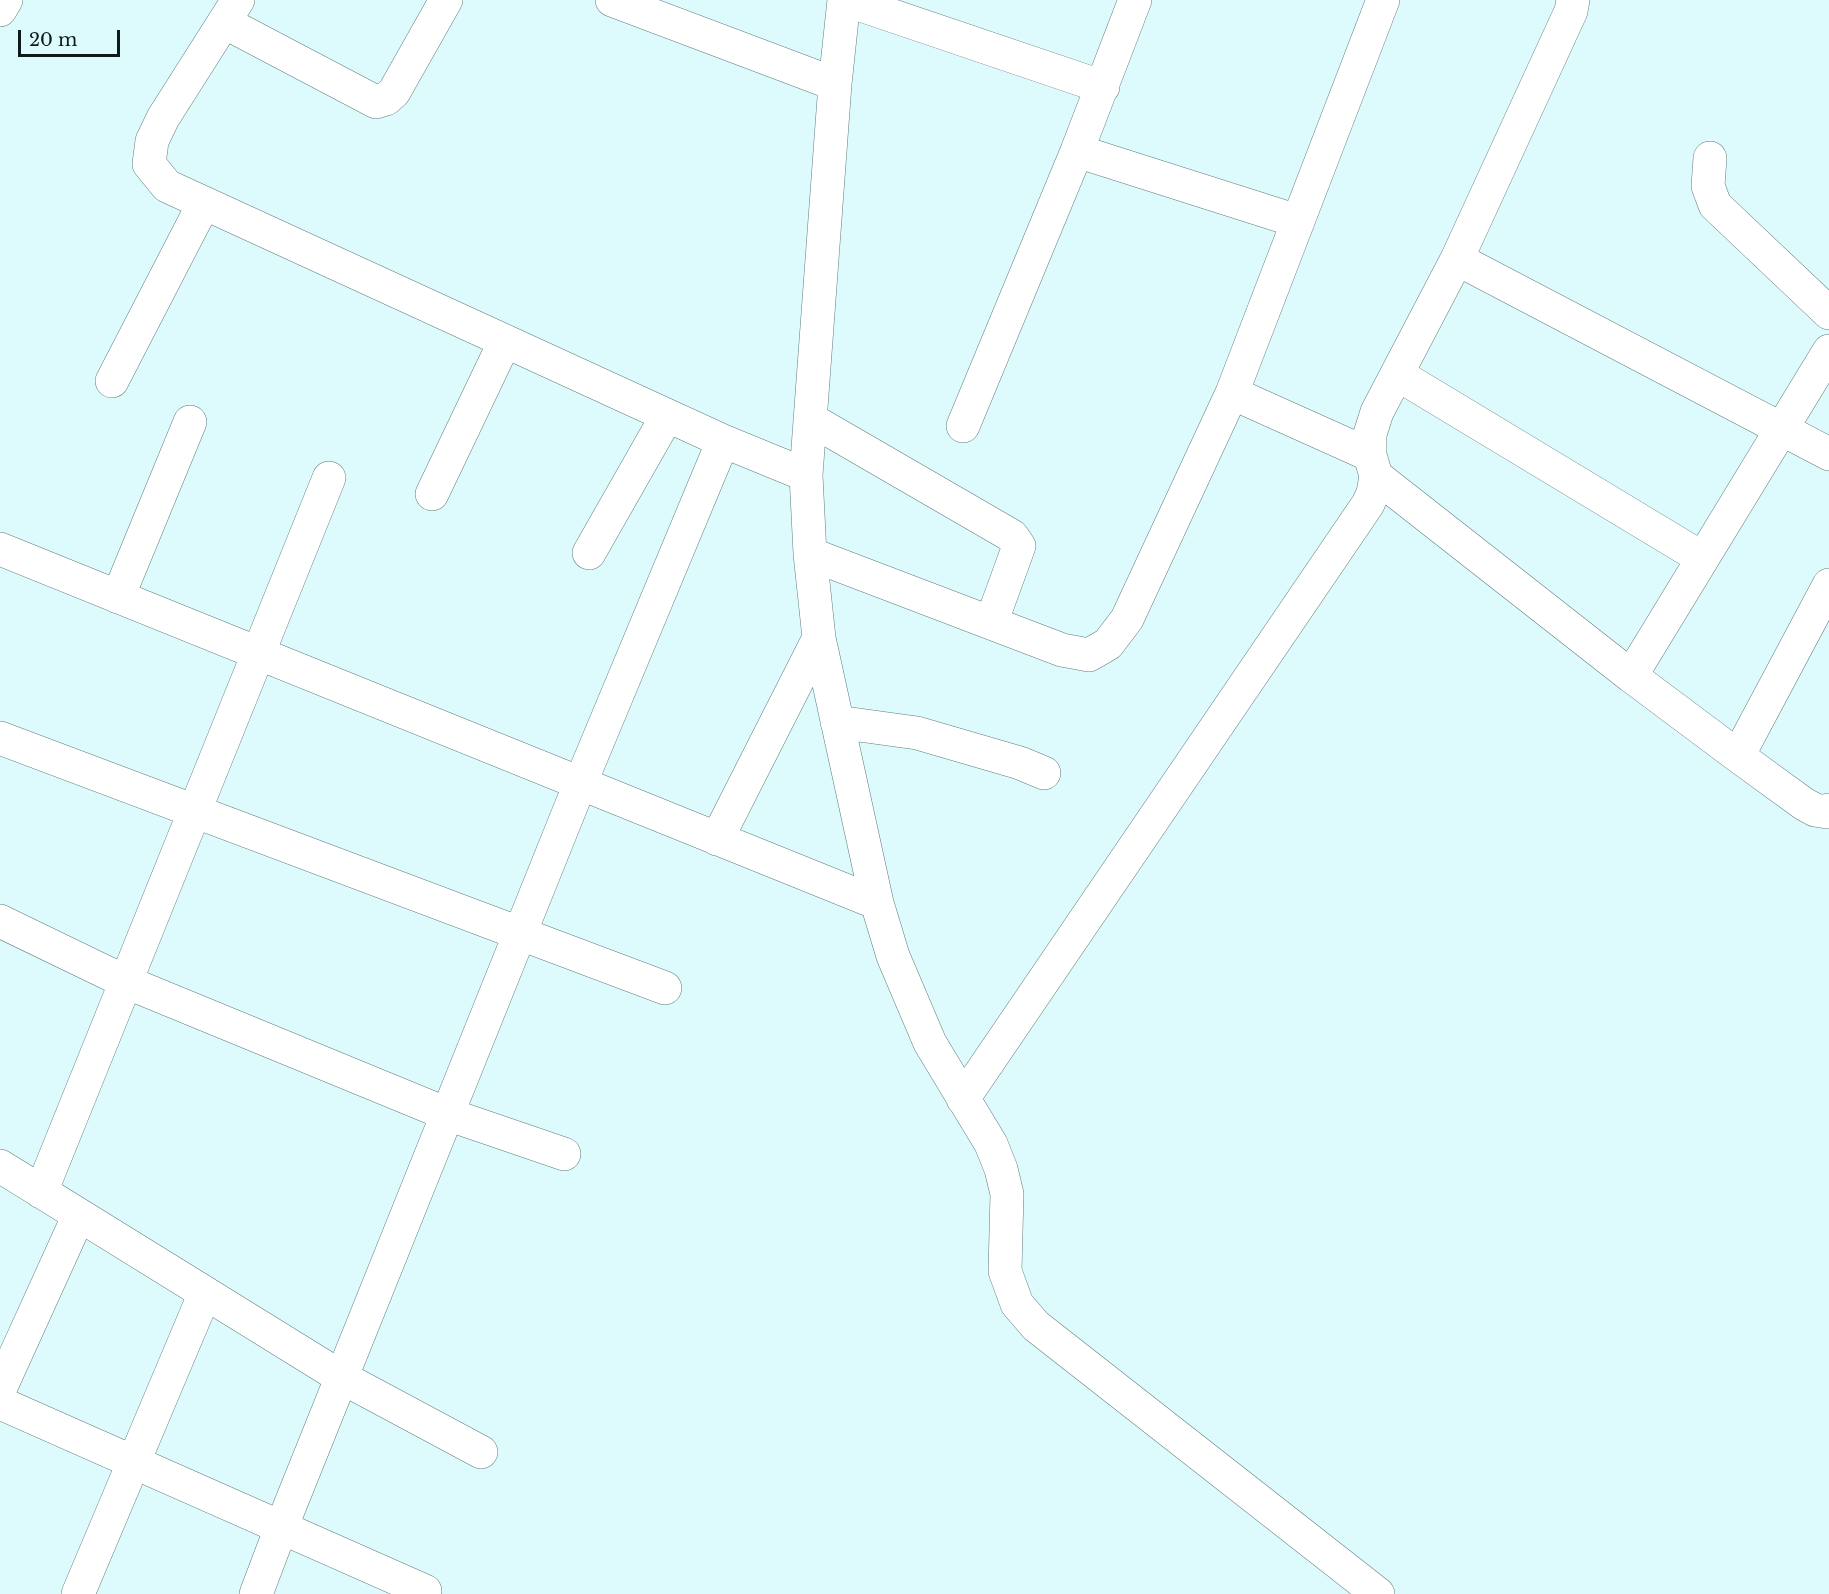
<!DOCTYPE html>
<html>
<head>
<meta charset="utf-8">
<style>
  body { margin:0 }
  #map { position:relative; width:1829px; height:1594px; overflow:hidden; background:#ddfbfd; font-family:"Libre Baskerville",serif }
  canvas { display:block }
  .scale { position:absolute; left:18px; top:30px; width:102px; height:27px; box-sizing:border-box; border:3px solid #0f1a1a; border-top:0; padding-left:8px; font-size:18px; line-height:21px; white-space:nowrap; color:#0f1a1a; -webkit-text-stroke:4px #ddfbfd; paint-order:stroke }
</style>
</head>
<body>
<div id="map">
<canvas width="1829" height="1594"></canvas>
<div class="scale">20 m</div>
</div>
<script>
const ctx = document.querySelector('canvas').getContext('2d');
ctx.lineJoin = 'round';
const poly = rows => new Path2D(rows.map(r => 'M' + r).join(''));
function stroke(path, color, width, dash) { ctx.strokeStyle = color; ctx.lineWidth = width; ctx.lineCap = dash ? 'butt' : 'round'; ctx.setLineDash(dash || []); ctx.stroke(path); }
const street = poly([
  [238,0,163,118,152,141,149,164,167,186,723,441,806,475],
  [612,0,835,84],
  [844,0,835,84,806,475,810,554,819,638,877,903,893,956,930,1043,991,1144,1001,1169,1007,1194,1005,1271,1017,1304,1036,1326,1378,1594],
  [846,0,1103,87],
  [0,10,6,0],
  [224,22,376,102,386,99,394,92,446,0],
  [1077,151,1297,221],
  [1710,158,1708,186,1715,205,1829,313],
  [1457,259,1829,454],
  [1397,374,1702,558],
  [112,381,204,203],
  [1232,393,1370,455],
  [810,419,1012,536,1019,546,991,623],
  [963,426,1077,151,1135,0],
  [1376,476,1631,676,1738,756,1804,804,1815,810,1827,812,1829,810],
  [432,494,505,341],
  [0,549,877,903],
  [589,553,667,416],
  [810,554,1062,650,1089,655,1108,644,1127,619,1232,393,1383,0],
  [118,597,190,422],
  [1631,676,1829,351],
  [837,722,917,733,1020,763,1044,773],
  [0,738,665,988],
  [1738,756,1829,585],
  [717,839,819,638],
  [0,921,126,982,447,1114,564,1154],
  [963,1099,1368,504,1373,493,1376,476,1370,455,1370,434,1377,412,1457,259,1571,11,1573,0],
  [0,1166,341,1377,481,1452],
  [41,1192,329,478],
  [0,1389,79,1215],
  [0,1403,425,1591],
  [78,1594,205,1293],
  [256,1594,281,1528,580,784,723,441]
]);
stroke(street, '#607b7d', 34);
stroke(street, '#fff', 33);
</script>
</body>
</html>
